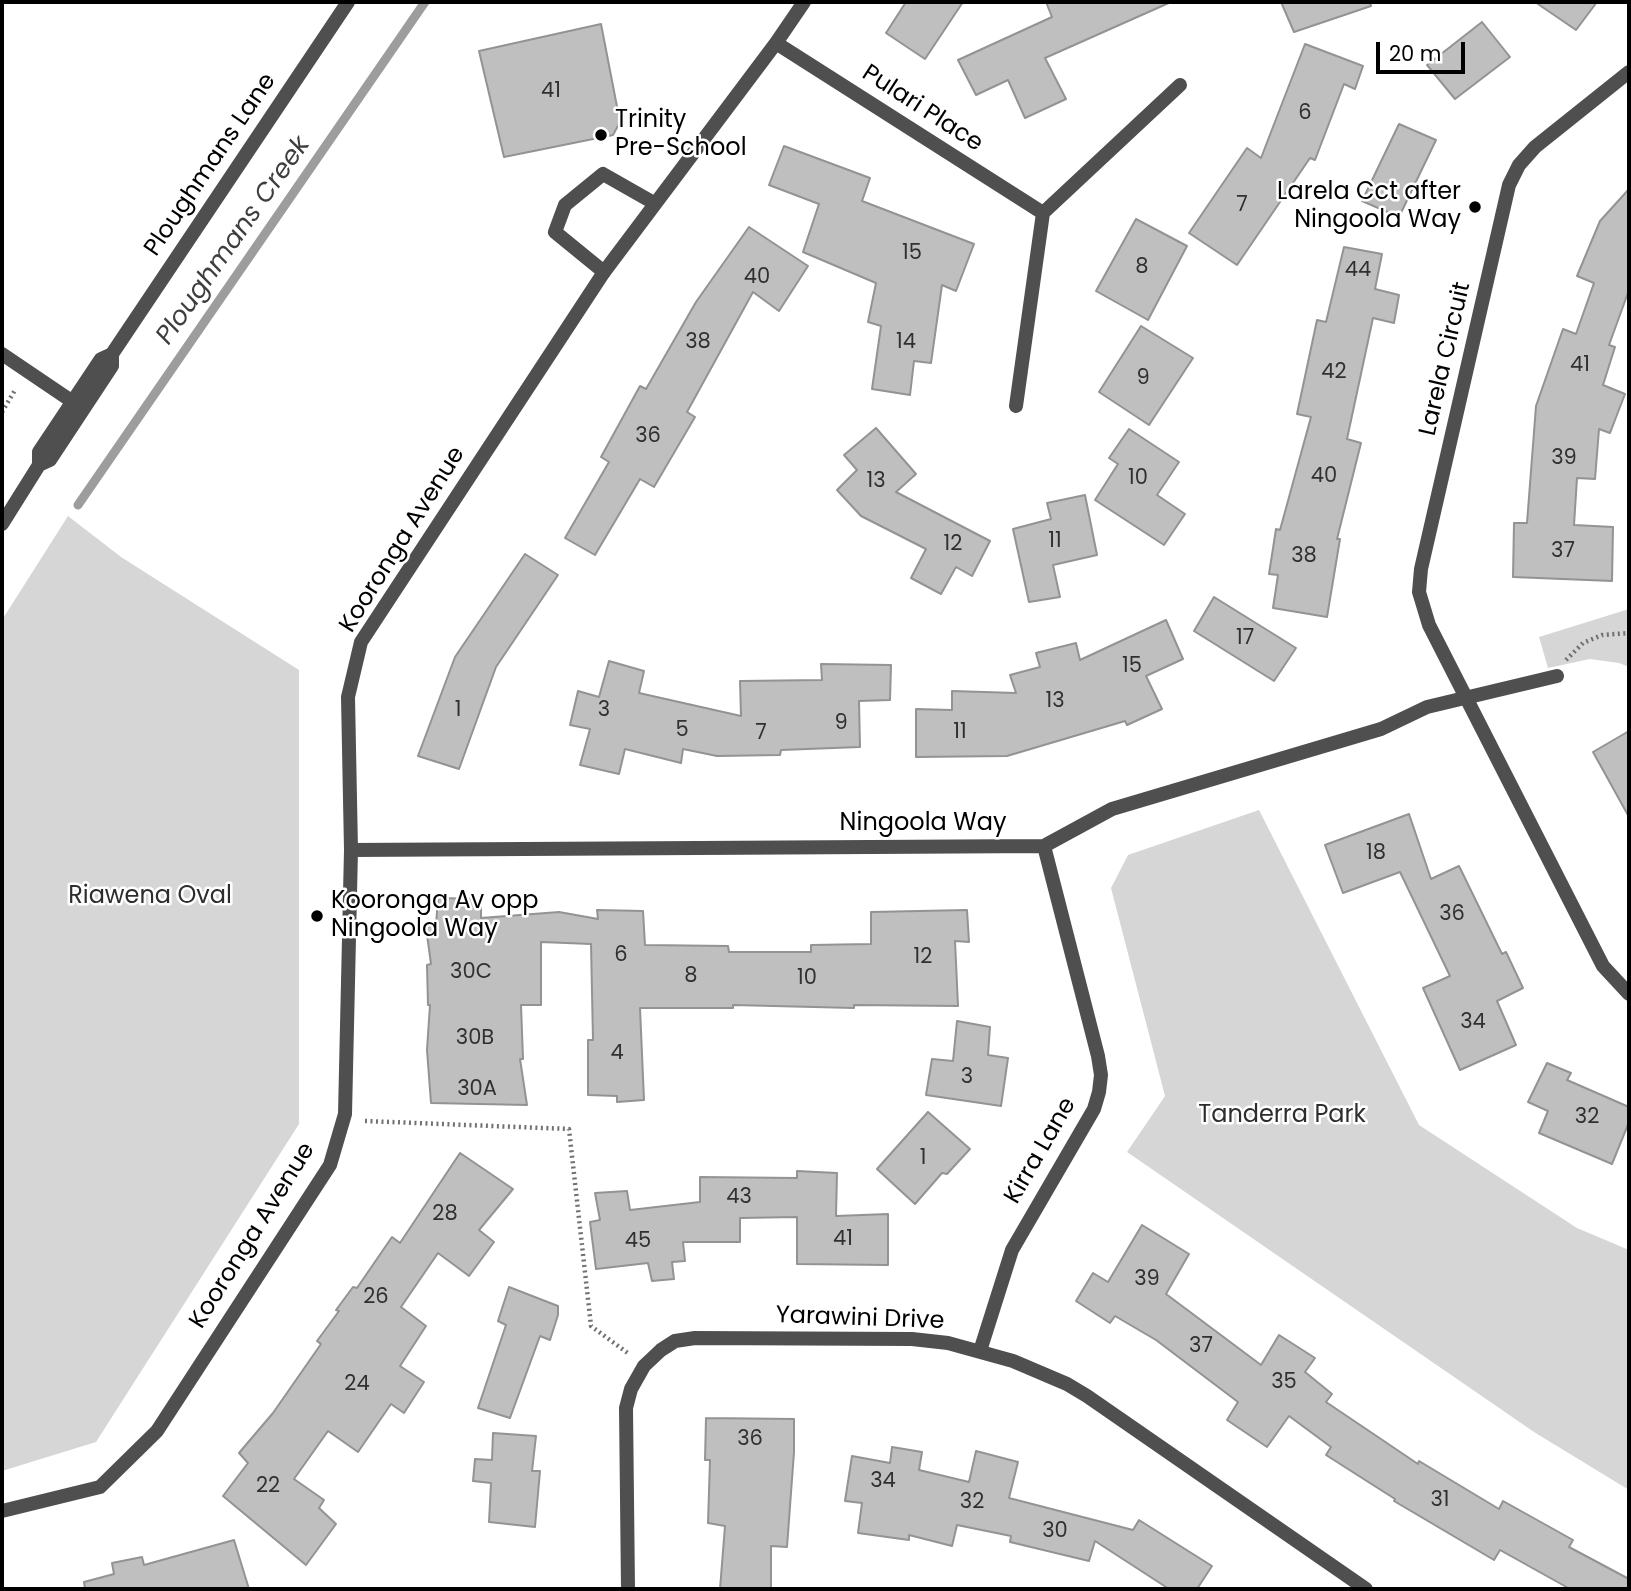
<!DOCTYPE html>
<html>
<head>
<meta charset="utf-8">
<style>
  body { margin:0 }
  #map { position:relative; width:1631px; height:1591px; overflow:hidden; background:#fff; font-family:Poppins,sans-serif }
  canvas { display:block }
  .frame { position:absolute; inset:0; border:4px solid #000; pointer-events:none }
  .scale { position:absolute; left:1376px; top:42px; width:89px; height:32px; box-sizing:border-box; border:4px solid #000; border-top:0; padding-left:9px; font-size:21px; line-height:24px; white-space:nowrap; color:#000; -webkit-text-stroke:5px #fff; paint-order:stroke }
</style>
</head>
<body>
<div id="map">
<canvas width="1631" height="1591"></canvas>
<div class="frame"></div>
<div class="scale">20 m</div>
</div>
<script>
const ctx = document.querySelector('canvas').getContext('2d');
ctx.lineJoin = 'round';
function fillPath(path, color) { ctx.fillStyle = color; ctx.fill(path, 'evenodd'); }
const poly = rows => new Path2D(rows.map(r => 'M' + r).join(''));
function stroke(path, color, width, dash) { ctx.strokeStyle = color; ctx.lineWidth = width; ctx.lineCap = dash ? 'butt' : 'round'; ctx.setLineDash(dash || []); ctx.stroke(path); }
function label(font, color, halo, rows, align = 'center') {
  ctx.font = font + ' Poppins,sans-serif'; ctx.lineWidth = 5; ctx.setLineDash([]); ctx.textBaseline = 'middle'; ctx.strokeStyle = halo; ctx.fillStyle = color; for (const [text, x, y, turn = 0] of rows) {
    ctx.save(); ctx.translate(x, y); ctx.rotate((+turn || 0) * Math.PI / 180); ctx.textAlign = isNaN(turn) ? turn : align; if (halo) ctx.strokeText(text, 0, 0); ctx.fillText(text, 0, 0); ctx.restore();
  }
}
fillPath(poly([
  [68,516,121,557,299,670,299,1124,96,1442,2,1471,2,620],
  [1629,609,1629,667,1619,663,1590,659,1548,668,1539,637],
  [1259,810,1419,1125,1577,1228,1629,1250,1629,1490,1534,1432,1127,1152,1165,1096,1111,888,1128,855]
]), '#d6d6d6');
stroke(poly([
  [78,505,425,2]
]), '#9d9d9d', 9);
const building = poly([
  [906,2,963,2,925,59,886,33,906,2],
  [1046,2,1171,2,1045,58,1066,99,1025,118,1008,80,976,95,958,60,1052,17,1046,2],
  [1281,2,1370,2,1371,6,1294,32,1281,2],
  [1535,2,1597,2,1576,30,1535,2],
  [1482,22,1510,57,1455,99,1427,65,1482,22],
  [601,24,620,122,613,135,504,157,479,51,601,24],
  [1305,44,1363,66,1355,89,1344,84,1315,160,1310,158,1237,265,1189,233,1247,148,1261,158,1305,44],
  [1399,124,1436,140,1399,217,1362,201,1399,124],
  [784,146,870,178,862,201,974,244,956,291,942,285,931,363,914,361,910,395,872,389,881,326,868,322,876,283,803,252,819,204,769,185,784,146],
  [1629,189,1629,290,1609,345,1615,347,1603,385,1625,394,1610,433,1599,429,1595,479,1577,478,1574,525,1613,527,1612,581,1513,577,1514,523,1527,523,1536,406,1563,329,1576,334,1594,283,1577,276,1600,221,1629,189],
  [1136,219,1187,246,1148,320,1096,291,1136,219],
  [749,227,808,266,779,311,753,292,687,412,695,417,654,487,640,479,595,555,565,538,609,462,601,457,640,386,646,389,696,302,749,227],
  [1344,247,1382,254,1375,289,1399,295,1394,323,1373,318,1347,439,1361,443,1337,539,1340,539,1327,617,1273,608,1278,575,1269,574,1276,529,1280,530,1311,417,1297,414,1317,320,1326,322,1344,247],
  [1141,326,1193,358,1149,425,1099,392,1141,326],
  [876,428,916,474,896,492,990,541,972,576,956,567,941,594,911,578,926,549,861,516,837,490,857,470,844,455,876,428],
  [1129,429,1179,462,1157,495,1185,514,1164,545,1095,500,1118,464,1109,458,1129,429],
  [1085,495,1097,555,1053,565,1060,597,1029,602,1013,529,1051,519,1047,503,1085,495],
  [525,554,558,575,496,667,459,769,418,756,455,657,525,554],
  [1214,597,1296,648,1274,681,1194,631,1214,597],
  [1166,620,1183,659,1146,676,1162,709,1127,725,1125,721,1007,756,916,757,916,709,952,710,952,691,1016,693,1010,675,1040,667,1036,653,1076,643,1080,660,1166,620],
  [609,661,644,671,639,693,741,716,740,681,822,680,821,664,891,665,890,700,859,701,860,747,781,750,780,755,717,756,683,749,681,763,625,749,619,774,580,765,590,729,570,725,578,691,599,697,609,661],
  [1629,731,1629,817,1593,752,1629,731],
  [1409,814,1431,879,1459,866,1502,954,1506,952,1523,988,1497,1001,1516,1045,1460,1070,1423,988,1450,976,1400,872,1343,893,1325,845,1409,814],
  [438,898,481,899,481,918,559,912,598,919,597,910,643,911,645,945,728,946,729,952,811,952,811,945,871,944,871,912,967,910,969,942,955,941,958,1006,854,1005,854,1008,733,1005,733,1008,640,1008,644,1100,617,1102,617,1096,588,1095,588,1040,593,1040,591,944,541,942,541,1005,521,1005,523,1059,520,1059,527,1105,431,1103,427,1050,430,1005,428,1005,427,965,431,964,426,927,436,925,438,898],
  [957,1021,990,1027,988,1055,1008,1058,1001,1106,926,1095,932,1059,953,1061,957,1021],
  [1547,1063,1571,1073,1567,1080,1629,1107,1629,1122,1612,1164,1539,1133,1548,1111,1528,1102,1547,1063],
  [928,1112,970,1149,947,1174,942,1173,915,1204,877,1169,928,1112],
  [460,1153,513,1189,479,1230,494,1242,469,1276,438,1253,401,1307,426,1326,400,1366,424,1382,404,1413,391,1404,358,1452,328,1431,294,1479,324,1500,319,1508,336,1524,306,1565,223,1496,248,1463,239,1453,273,1413,321,1344,317,1341,339,1311,336,1310,353,1287,357,1288,392,1237,400,1243,460,1153],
  [797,1171,837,1173,836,1216,888,1214,888,1265,797,1264,797,1217,740,1218,740,1242,683,1242,685,1261,672,1262,674,1279,652,1281,648,1263,596,1269,590,1222,600,1220,595,1193,627,1191,630,1210,700,1202,700,1177,797,1178,797,1171],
  [1142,1225,1189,1254,1166,1294,1261,1365,1279,1335,1315,1358,1305,1372,1332,1394,1326,1402,1418,1464,1419,1461,1499,1509,1503,1501,1573,1540,1569,1547,1629,1579,1629,1589,1570,1589,1500,1550,1494,1560,1394,1501,1395,1499,1326,1455,1331,1447,1289,1416,1267,1447,1227,1420,1238,1402,1156,1340,1115,1316,1110,1323,1076,1301,1093,1273,1108,1282,1142,1225],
  [509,1287,558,1306,558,1315,550,1340,540,1336,510,1418,478,1408,506,1325,498,1321,509,1287],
  [706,1418,794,1419,794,1452,787,1547,771,1546,771,1589,720,1589,725,1526,708,1523,710,1460,705,1460,706,1418],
  [493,1433,536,1436,532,1471,540,1471,535,1527,489,1522,491,1483,473,1481,475,1459,492,1460,493,1433],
  [892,1447,922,1452,919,1470,969,1482,976,1451,1018,1462,1009,1498,1133,1530,1139,1520,1212,1566,1197,1589,1169,1589,1095,1541,1089,1561,1010,1542,1011,1536,957,1525,952,1546,909,1535,909,1540,858,1533,862,1503,845,1501,852,1456,890,1463,892,1447],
  [234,1540,249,1589,85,1589,84,1582,114,1574,112,1563,142,1557,144,1565,234,1540]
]);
fillPath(building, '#bfbfbf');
stroke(building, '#939393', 2);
stroke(poly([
  [2,412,15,390],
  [1566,660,1583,643,1602,635,1629,633],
  [365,1121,569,1129,591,1326,629,1354]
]), '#717171', 4.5, [2, 3.5]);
stroke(poly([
  [604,272,555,232,565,205,603,174,654,203]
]), '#4f4f4f', 14);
stroke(poly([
  [776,43,1043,213],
  [1629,72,1535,147,1519,165,1509,185,1421,569,1419,592,1429,625,1603,966,1629,994],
  [2,354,73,402],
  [1016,406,1043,213,1180,85],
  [351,850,1044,846,1112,809,1381,729,1427,707,1557,676],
  [980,1351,1012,1250,1094,1109,1099,1092,1101,1075,1098,1056,1044,846],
  [2,1511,100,1487,157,1431,330,1165,345,1114,351,850,348,697,361,642,604,272,776,43,804,2],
  [628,1589,626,1408,631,1389,644,1366,661,1350,675,1341,695,1338,912,1339,948,1343,1013,1361,1067,1384,1087,1396,1366,1589]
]), '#4f4f4f', 14);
stroke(poly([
  [39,465,50,460,112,366,112,354],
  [2,524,39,465,39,452,101,359,112,354,348,2]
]), '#4f4f4f', 14);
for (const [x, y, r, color] of [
  [601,135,7,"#000"],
  [1475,207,7,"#000"],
  [317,916,7,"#000"]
]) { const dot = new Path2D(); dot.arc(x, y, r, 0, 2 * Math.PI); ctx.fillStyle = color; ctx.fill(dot); stroke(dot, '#fff', 2.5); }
label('21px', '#303030', null, [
  ["41",551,92],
  ["6",1305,114],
  ["7",1242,206],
  ["15",912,254],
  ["8",1142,268],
  ["44",1358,271],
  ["40",757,278],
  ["38",698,343],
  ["14",906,343],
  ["41",1580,366],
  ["42",1334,373],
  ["9",1143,379],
  ["36",648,437],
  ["39",1564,459],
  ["40",1324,477],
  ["10",1138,479],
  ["13",876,482],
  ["11",1055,542],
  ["12",953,545],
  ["37",1563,552],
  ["38",1304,557],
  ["17",1245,639],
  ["15",1132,667],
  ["13",1055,702],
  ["1",458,711],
  ["3",604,711],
  ["9",841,724],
  ["5",682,731],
  ["11",960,733],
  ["7",761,734],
  ["18",1376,854],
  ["36",1452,915],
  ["6",621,956],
  ["12",923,958],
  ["30C",471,973],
  ["8",691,977],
  ["10",807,979],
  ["34",1473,1023],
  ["30B",475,1039],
  ["4",617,1054],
  ["3",967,1078],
  ["30A",477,1090],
  ["32",1587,1118],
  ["1",923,1159],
  ["43",739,1198],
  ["28",445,1215],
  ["41",843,1240],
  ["45",638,1242],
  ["39",1147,1280],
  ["26",376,1298],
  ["37",1201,1347],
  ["35",1284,1383],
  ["24",357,1385],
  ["36",750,1440],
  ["34",883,1482],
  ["22",268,1487],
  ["31",1440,1501],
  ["32",972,1503],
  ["30",1055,1532]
]);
label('24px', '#000', '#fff', [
  ["Pulari Place",922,109,33],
  ["Ploughmans Lane",211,165,-56],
  ["Larela Circuit",1446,359,-77],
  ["Kooronga Avenue",403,540,-58],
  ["Ningoola Way",923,824],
  ["Kirra Lane",1041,1151,-60],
  ["Kooronga Avenue",253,1236,-58],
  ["Yarawini Drive",860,1319,2]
]);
label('24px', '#000', '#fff', [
  ["Trinity",615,121],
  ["Pre-School",615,149],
  ["Larela Cct after",1461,193,"right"],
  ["Ningoola Way",1461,221,"right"],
  ["Kooronga Av opp",331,902],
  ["Ningoola Way",331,930]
], 'left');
label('24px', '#2d2d2d', '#fff', [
  ["Riawena Oval",150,897],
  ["Tanderra Park",1282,1116]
]);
label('italic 26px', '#3e3e3e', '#fff', [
  ["Ploughmans Creek",234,241,-55]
]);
</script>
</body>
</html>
